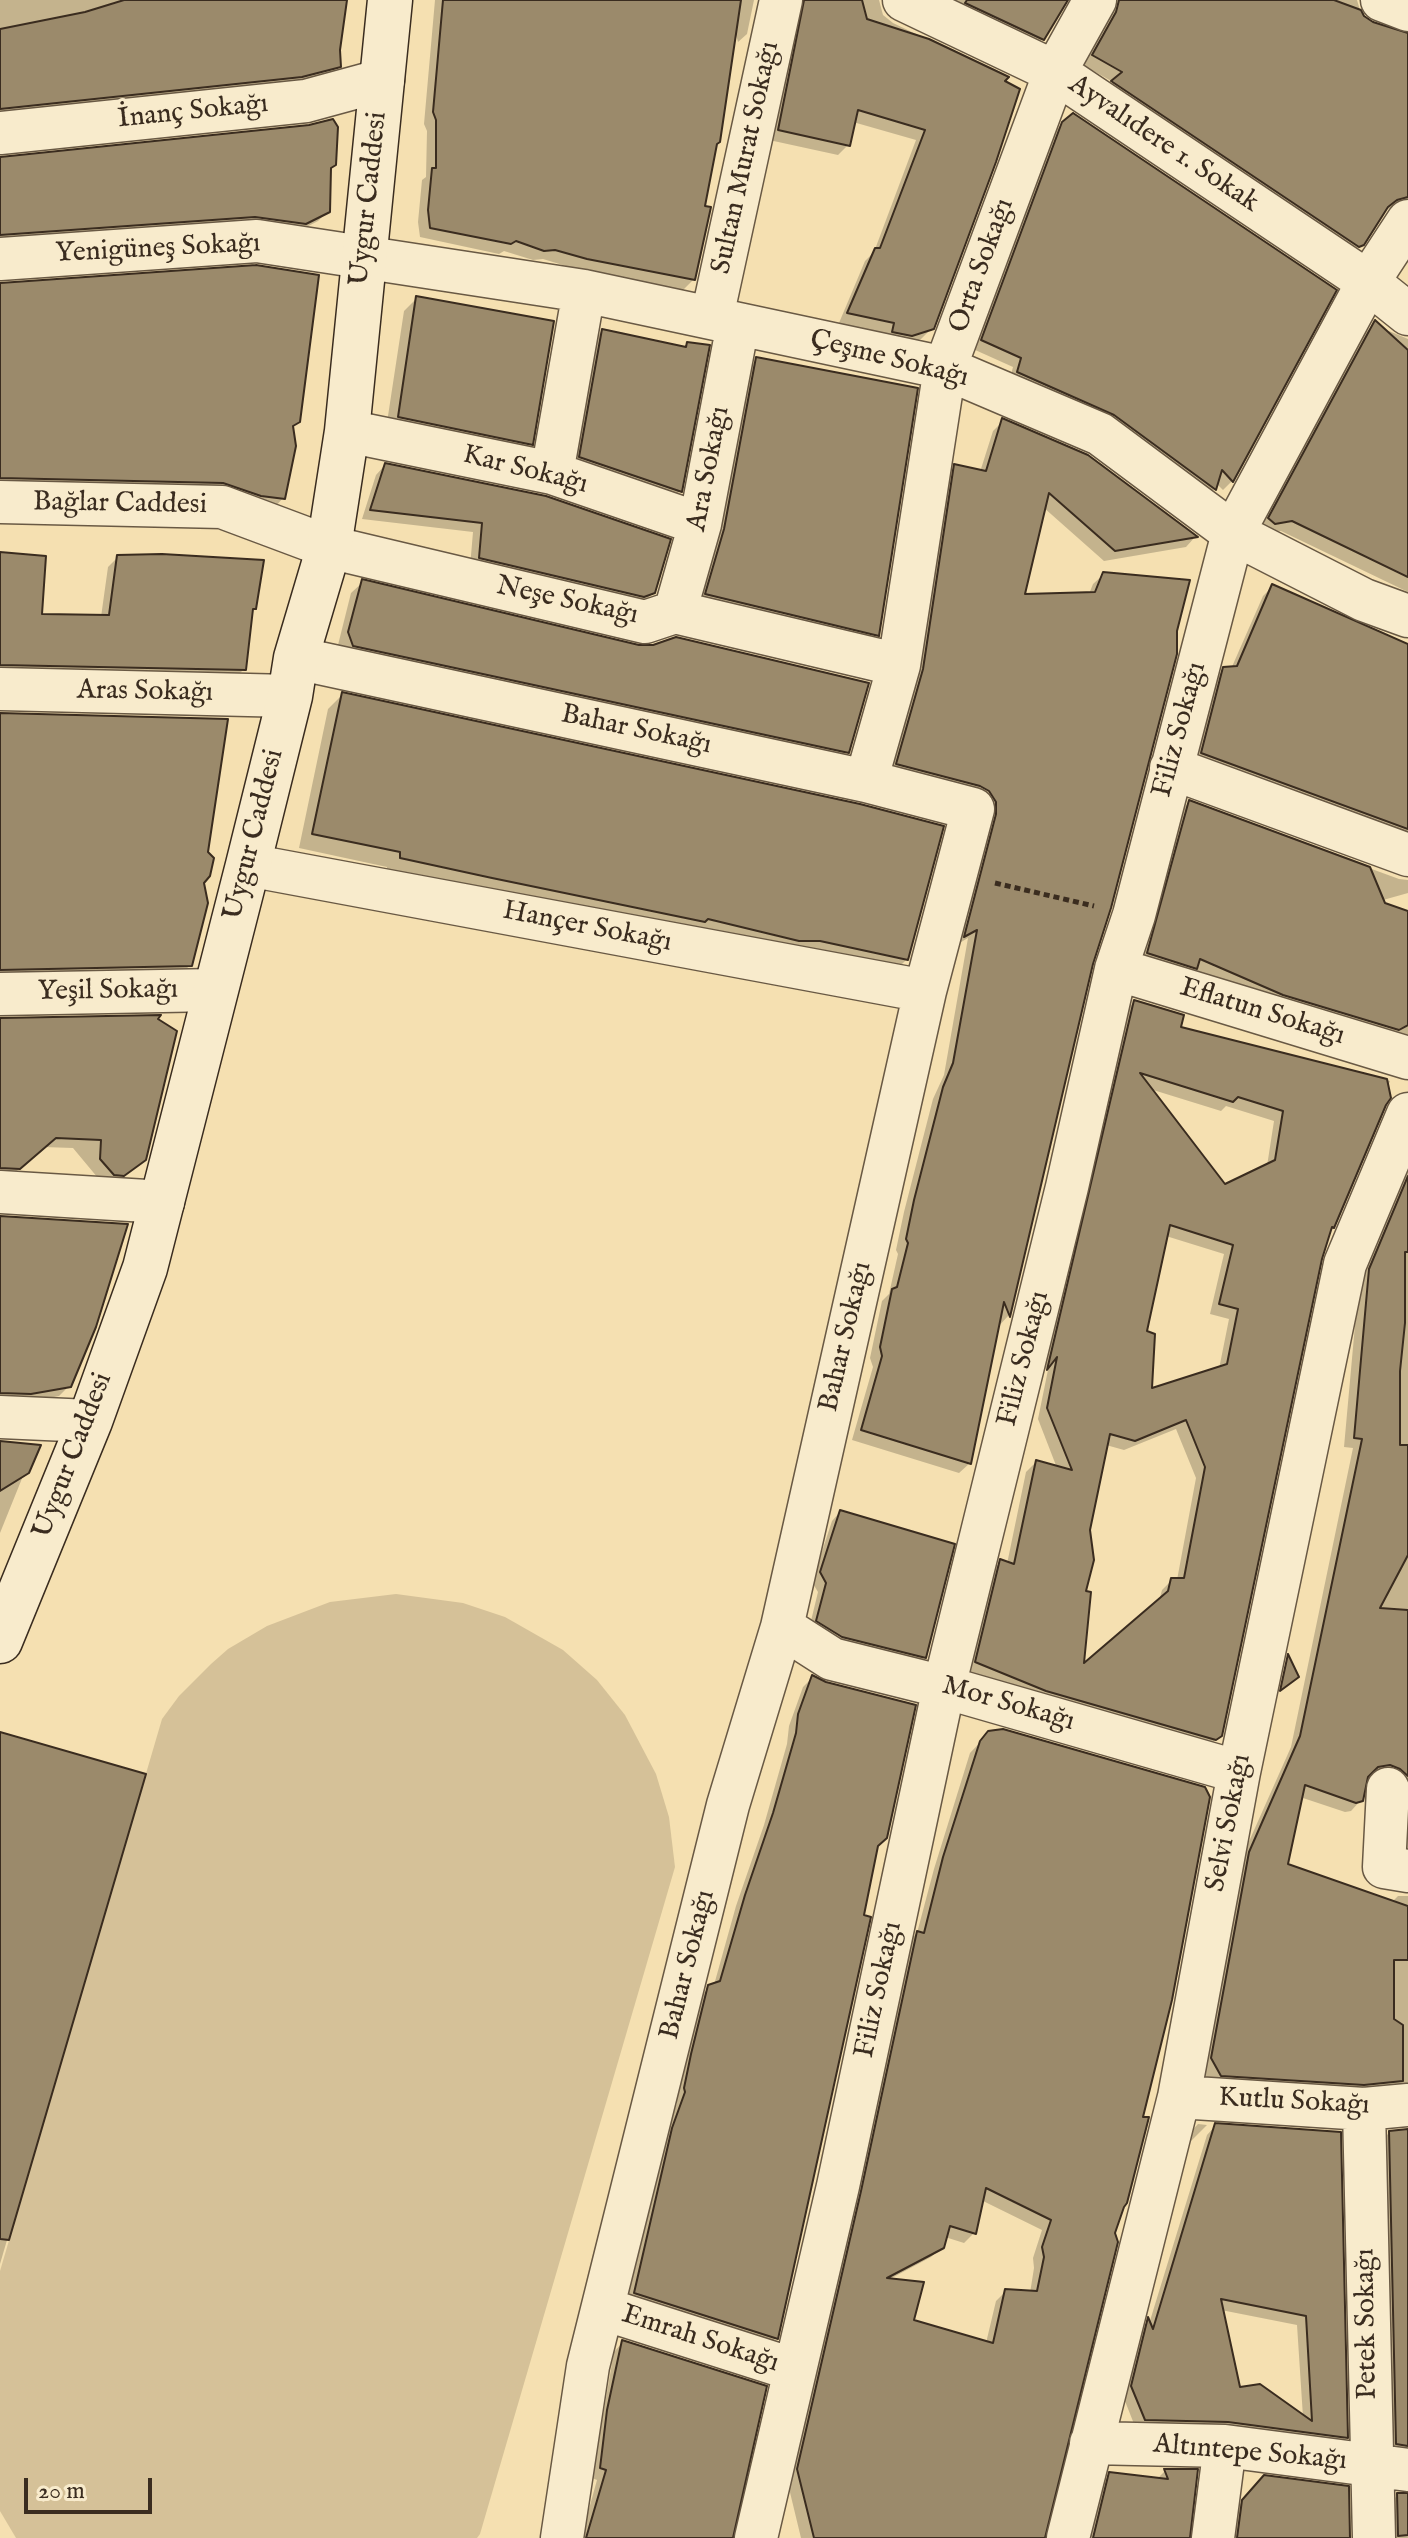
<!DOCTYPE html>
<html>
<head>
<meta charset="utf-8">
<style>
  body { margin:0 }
  #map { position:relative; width:1408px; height:2538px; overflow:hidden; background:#f5e0b1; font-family:"IM FELL English",serif }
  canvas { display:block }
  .scale { position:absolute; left:24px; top:2478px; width:128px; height:36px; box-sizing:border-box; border:4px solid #3a2c1f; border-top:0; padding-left:10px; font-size:24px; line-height:28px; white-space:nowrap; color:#3a2c1f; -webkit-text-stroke:6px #f8ebcc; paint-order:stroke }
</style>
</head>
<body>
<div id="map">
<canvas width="1408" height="2538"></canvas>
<div class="scale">20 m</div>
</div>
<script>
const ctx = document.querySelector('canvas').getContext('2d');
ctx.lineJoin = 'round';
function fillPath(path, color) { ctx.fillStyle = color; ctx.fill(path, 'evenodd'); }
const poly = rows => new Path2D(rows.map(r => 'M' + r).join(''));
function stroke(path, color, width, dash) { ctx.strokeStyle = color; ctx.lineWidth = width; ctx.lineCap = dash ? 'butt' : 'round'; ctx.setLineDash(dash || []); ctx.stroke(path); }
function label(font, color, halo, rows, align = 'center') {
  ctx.font = font + ' "IM FELL English",serif'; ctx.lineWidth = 6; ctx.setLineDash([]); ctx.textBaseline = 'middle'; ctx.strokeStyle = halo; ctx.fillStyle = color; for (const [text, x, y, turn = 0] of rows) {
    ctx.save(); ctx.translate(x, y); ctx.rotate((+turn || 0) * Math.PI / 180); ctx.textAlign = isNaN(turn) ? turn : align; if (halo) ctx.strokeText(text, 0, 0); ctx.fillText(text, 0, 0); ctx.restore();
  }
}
fillPath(poly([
  [396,1594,463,1603,505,1617,563,1650,597,1680,625,1715,656,1774,669,1817,675,1867,480,2534,477,2538,16,2538,0,2511,0,2271,162,1719,179,1696,211,1664,228,1649,267,1626,330,1602]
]), '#d5c198');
fillPath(poly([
  [0,0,341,0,339,66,329,76,290,86,0,117],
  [435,0,754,0,747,34,738,42,735,31,703,208,694,279,683,290,576,269,543,259,533,260,504,251,499,254,420,237,418,222,422,180,426,177,427,131,424,124],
  [792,0,879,0,883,15,893,23,1006,77,932,328,921,339,900,346,883,342,885,333,839,323,865,261,874,252,916,140,853,122,848,145,838,155,769,140],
  [929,0,1065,0,1042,39,1032,49],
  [1106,0,1357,0,1362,17,1372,24,1408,35,1408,210,1399,207,1386,209,1362,244,1351,255,1103,92,1113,82,1083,65,1106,24,1109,12],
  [1063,123,1334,290,1232,481,1223,490,1216,483,1214,489,1205,498,1009,382,1013,367,973,349,1053,133],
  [0,159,329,170,328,211,318,221,295,233,0,243],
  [0,285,291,428,283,498,274,508,0,487],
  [417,298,531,444,518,456,386,429,404,311],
  [1375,323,1387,334,1389,331,1408,339,1408,592,1281,531,1264,534,1259,529,1365,333],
  [602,331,684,348,688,344,707,347,680,491,671,500,572,465,594,339],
  [757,360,877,635,867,645,695,605,746,370],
  [1003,421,1195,537,1186,547,1104,561,1043,507,1022,596,1089,594,1093,584,1104,574,1091,963,1008,1316,997,1328,970,1463,959,1473,852,1440,873,1367,870,1358,882,1301,889,1294,898,1254,896,1250,904,1212,933,1099,944,1075,968,938,956,945,987,827,887,774,945,476,955,466,980,472,993,431],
  [385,465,654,592,644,602,470,567,473,532,362,519,376,475],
  [0,554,40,616,101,617,108,567,118,557,251,610,243,670,233,680,0,675],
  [363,582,847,752,836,763,342,656,338,645,351,593],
  [1273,586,1408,647,1408,844,1192,764,1213,680,1224,669,1231,669,1263,596],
  [342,695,907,959,892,974,386,872,387,867,299,848,328,709],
  [0,715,202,882,190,965,180,976,0,979],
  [1189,802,1399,879,1408,880,1408,893,1376,902,1408,913,1408,1044,1272,1004,1193,970,1185,978,1138,963,1179,813],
  [1134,1002,1179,1028,1390,1081,1371,1135,1329,1230,1320,1259,1220,1735,1210,1746,966,1672,991,1571,1001,1562,1007,1564,1026,1472,1036,1462,1057,1468,1038,1419,1049,1365,1039,1375,1124,1012],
  [1150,1089,1221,1111,1226,1106,1274,1121,1267,1166,1225,1187],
  [1166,1236,1224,1254,1210,1314,1229,1319,1219,1369,1150,1390,1144,1333],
  [1176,1429,1196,1478,1177,1580,1172,1580,1162,1590,1159,1601,1081,1668,1088,1530,1106,1445,1124,1450],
  [0,1020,144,1159,133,1170,112,1185,103,1184,73,1148,43,1147,8,1179,0,1179],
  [1408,1165,1408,1860,1377,1774,1365,1777,1361,1800,1351,1811,1345,1812,1300,1797,1286,1865,1392,1902,1398,1896,1408,1896,1408,2093,1211,2085,1201,2069,1239,1864,1291,1747,1353,1448,1344,1447,1359,1281],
  [0,1218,69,1386,59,1396,19,1404,0,1403],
  [0,1443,23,1476,0,1533],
  [840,1512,952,1545,925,1657,916,1665,809,1629,818,1592,812,1582,832,1521],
  [813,1677,875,1847,776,2338,766,2348,625,2303,664,2139,677,2103,675,2098,699,1996,714,1985,736,1906,764,1825,787,1744,789,1726,803,1687],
  [989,1733,1112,2234,1043,2538,801,2538,787,2480,907,1943,917,1933,934,1869,970,1753],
  [981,2200,1042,2230,1033,2258,1034,2268,1030,2293,1006,2291,996,2301,986,2343,911,2321,888,2280,931,2257,942,2247,945,2237,964,2243,974,2233],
  [0,1734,143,1775,0,2264],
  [1198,2124,1207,2125,1185,2147,1188,2135],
  [1216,2125,1339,2133,1346,2437,1336,2446,1136,2429,1123,2396,1140,2329,1148,2321,1149,2324,1207,2135],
  [1221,2310,1297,2325,1303,2417,1239,2389],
  [1408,2131,1408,2459,1386,2454,1379,2143,1389,2133],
  [623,2342,732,2538,581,2538,597,2480,592,2478,614,2352],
  [1165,2471,1187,2538,1086,2538,1100,2485,1110,2474,1157,2479],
  [1254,2488,1348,2538,1229,2538,1233,2512],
  [1408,2494,1408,2538,1388,2538,1388,2505,1398,2495]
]), '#0003');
const building = poly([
  [124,0,347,0,340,50,341,67,302,77,0,109,0,29,85,12,124,0],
  [443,0,741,0,720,142,717,144,705,206,711,207,695,280,587,259,555,250,544,251,516,241,511,244,430,228,428,210,432,168,436,168,436,120,433,112,443,0],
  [804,0,862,0,867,19,929,39,1009,77,1005,81,1020,89,996,162,934,329,912,336,892,332,894,323,847,313,875,248,880,248,925,130,858,110,850,146,778,130,804,0],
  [967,0,1068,0,1044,40,965,3,967,0],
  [1119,0,1334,0,1361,10,1364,16,1373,22,1408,33,1408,197,1397,200,1388,207,1364,245,1359,247,1111,81,1122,72,1092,55,1116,12,1119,0],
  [1073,113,1337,290,1233,482,1222,470,1216,490,1114,415,1017,372,1021,358,981,340,1062,122,1073,113],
  [333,119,338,127,336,165,331,168,330,212,306,224,255,217,0,235,0,157,309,125,333,119],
  [256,265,319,275,300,422,293,426,296,446,285,499,261,496,223,483,0,478,0,283,256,265],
  [416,296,554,321,533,445,398,417,416,296],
  [1375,320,1408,350,1408,577,1292,521,1275,524,1268,518,1375,320],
  [602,329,686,347,687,342,710,345,682,492,579,457,602,329],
  [756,357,918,388,879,636,705,594,724,529,756,357],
  [1002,418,1088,455,1198,537,1115,551,1049,493,1025,594,1095,592,1103,572,1190,580,1177,631,1177,654,1111,908,1093,964,1010,1317,1004,1302,971,1464,861,1430,882,1356,880,1347,892,1289,897,1287,908,1243,906,1239,914,1200,943,1087,953,1063,977,930,964,937,996,814,996,802,989,791,980,786,896,764,923,669,954,464,986,471,1002,418],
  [385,463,546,496,671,539,655,593,644,597,479,558,482,523,370,510,385,463],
  [0,552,46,556,42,614,109,615,117,555,162,554,264,560,256,609,253,609,246,670,0,665,0,552],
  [362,579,639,645,653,645,676,637,869,683,849,753,353,646,348,632,362,579],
  [1272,584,1408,644,1408,829,1201,753,1223,667,1237,666,1272,584],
  [342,692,860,804,944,826,908,960,820,941,799,941,708,919,705,922,492,878,400,858,400,852,312,834,342,692],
  [0,713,228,719,208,852,214,858,210,876,204,883,208,903,192,966,0,970,0,713],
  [1189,800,1370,867,1385,903,1408,911,1408,1025,1399,1030,1283,995,1200,959,1197,969,1147,953,1189,800],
  [1134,1000,1184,1015,1181,1027,1387,1079,1391,1098,1386,1105,1334,1228,1332,1227,1322,1259,1222,1736,1216,1740,1046,1691,975,1662,1000,1559,1014,1564,1036,1460,1072,1470,1047,1408,1057,1357,1047,1370,1134,1000],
  [1140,1073,1233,1102,1238,1097,1283,1111,1275,1160,1225,1184,1140,1073],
  [1170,1225,1233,1245,1219,1304,1238,1309,1227,1364,1152,1388,1155,1334,1147,1331,1170,1225],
  [1186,1420,1205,1467,1184,1578,1171,1578,1168,1591,1084,1663,1091,1592,1086,1591,1094,1560,1090,1530,1110,1434,1135,1441,1186,1420],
  [161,1015,158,1019,177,1031,146,1160,124,1176,114,1175,100,1159,101,1140,56,1138,20,1169,0,1168,0,1018,161,1015],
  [1408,1176,1408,1252,1405,1252,1405,1323,1400,1371,1400,1445,1408,1445,1408,1555,1380,1608,1408,1610,1408,1776,1400,1769,1390,1765,1378,1767,1368,1777,1363,1801,1356,1803,1305,1785,1288,1864,1408,1906,1408,1960,1394,1960,1394,2019,1403,2025,1403,2081,1364,2085,1221,2076,1211,2058,1249,1852,1300,1736,1362,1439,1354,1438,1369,1269,1408,1176],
  [0,1216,128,1224,96,1327,71,1387,31,1394,0,1393,0,1216],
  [0,1441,41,1445,29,1473,0,1491,0,1441],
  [840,1510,955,1544,926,1658,842,1637,816,1621,826,1583,820,1572,840,1510],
  [1288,1654,1299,1677,1280,1691,1288,1654],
  [812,1675,826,1682,916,1705,887,1838,878,1846,864,1915,871,1917,778,2339,634,2293,672,2128,685,2092,684,2088,691,2054,708,1985,720,1981,745,1895,773,1813,796,1733,798,1714,812,1675],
  [1003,1729,1205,1787,1210,1797,1172,2000,1143,2117,1149,2117,1127,2203,1124,2207,1115,2233,1118,2242,1045,2538,814,2538,797,2469,861,2191,917,1931,924,1933,943,1857,980,1741,988,1731,1003,1729],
  [986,2188,1051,2220,1042,2247,1044,2257,1037,2291,1005,2289,993,2343,914,2320,924,2282,887,2278,944,2248,950,2226,976,2234,986,2188],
  [0,1732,146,1774,9,2240,0,2239,0,1732],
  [1215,2123,1341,2132,1348,2438,1228,2422,1145,2420,1131,2386,1148,2317,1153,2329,1215,2123],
  [1221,2299,1306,2316,1312,2421,1260,2384,1240,2387,1221,2299],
  [1408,2129,1408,2446,1396,2444,1389,2131,1408,2129],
  [622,2340,767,2386,733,2538,586,2538,606,2470,600,2468,607,2410,622,2340],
  [1164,2469,1198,2469,1190,2538,1093,2538,1109,2472,1168,2479,1164,2469],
  [1264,2475,1349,2486,1350,2538,1237,2538,1242,2500,1264,2475],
  [1397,2493,1408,2493,1408,2535,1398,2536,1397,2493]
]);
fillPath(building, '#9b8a6b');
stroke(building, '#3a2c1f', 2);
const street = poly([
  [904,0,1055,72,1368,282,1408,314],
  [1382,0,1408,10],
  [0,133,306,101,383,80],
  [0,259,257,241,584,291,945,368,1100,434,1233,533,1364,600,1408,616],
  [712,317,781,0],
  [347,431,552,473,700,524],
  [552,473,584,291],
  [0,502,222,507,329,547,645,622,675,612,899,665],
  [675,612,700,524,738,324],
  [296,658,866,781,973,809,925,991,782,1627,728,1805,588,2366,562,2538],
  [0,689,290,696],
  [1171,768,1408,855],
  [866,781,899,665,945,368,1055,72,1095,0],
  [248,865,925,991],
  [1116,969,1408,1058],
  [0,994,216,990],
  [0,1192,163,1202],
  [0,1417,90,1421],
  [782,1627,832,1659,944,1687,1239,1772],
  [1388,1789,1384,1867,1408,1871],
  [1179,2097,1364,2109,1408,2105],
  [1364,2109,1374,2538],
  [604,2309,795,2370],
  [1091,2443,1225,2446,1408,2470],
  [756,2538,838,2186,944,1687,1067,1187,1116,969,1134,915,1233,533,1368,282,1408,221],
  [1068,2538,1179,2097,1239,1772,1345,1264,1408,1114],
  [1213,2538,1225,2446]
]);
const secondary = poly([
  [0,1641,90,1421,145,1268,248,865,290,696,296,658,329,547,347,431,390,0]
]);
stroke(street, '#695944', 45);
stroke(secondary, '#3a2c1f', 47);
stroke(poly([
  [995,883,1094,906]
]), '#3a2c1f', 5, [6, 4]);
stroke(street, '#f8ebcc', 42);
stroke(secondary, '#f8ebcc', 44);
label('28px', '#3a2c1f', '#f8ebcc', [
  ["İnanç Sokağı",193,113,-6],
  ["Ayvalıdere 1. Sokak",1163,145,34],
  ["Sultan Murat Sokağı",747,158,-78],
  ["Uygur Caddesi",370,199,-84],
  ["Yenigüneş Sokağı",158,250,-3],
  ["Orta Sokağı",983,266,-70],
  ["Çeşme Sokağı",889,360,14],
  ["Ara Sokağı",710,469,-79],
  ["Kar Sokağı",525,471,14],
  ["Bağlar Caddesi",120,505,1],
  ["Neşe Sokağı",567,602,12],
  ["Aras Sokağı",145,693,1],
  ["Filiz Sokağı",1181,730,-75],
  ["Bahar Sokağı",636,731,12],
  ["Uygur Caddesi",255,835,-76],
  ["Hançer Sokağı",587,928,11],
  ["Yeşil Sokağı",108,992,-1],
  ["Eflatun Sokağı",1262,1013,17],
  ["Bahar Sokağı",847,1337,-77],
  ["Filiz Sokağı",1025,1359,-76],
  ["Uygur Caddesi",74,1456,-69],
  ["Mor Sokağı",1008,1705,16],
  ["Selvi Sokağı",1230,1823,-79],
  ["Bahar Sokağı",689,1965,-76],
  ["Filiz Sokağı",880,1990,-78],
  ["Kutlu Sokağı",1294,2103,3],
  ["Petek Sokağı",1368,2324,-91],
  ["Emrah Sokağı",700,2340,18],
  ["Altıntepe Sokağı",1250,2454,5]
]);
</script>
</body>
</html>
